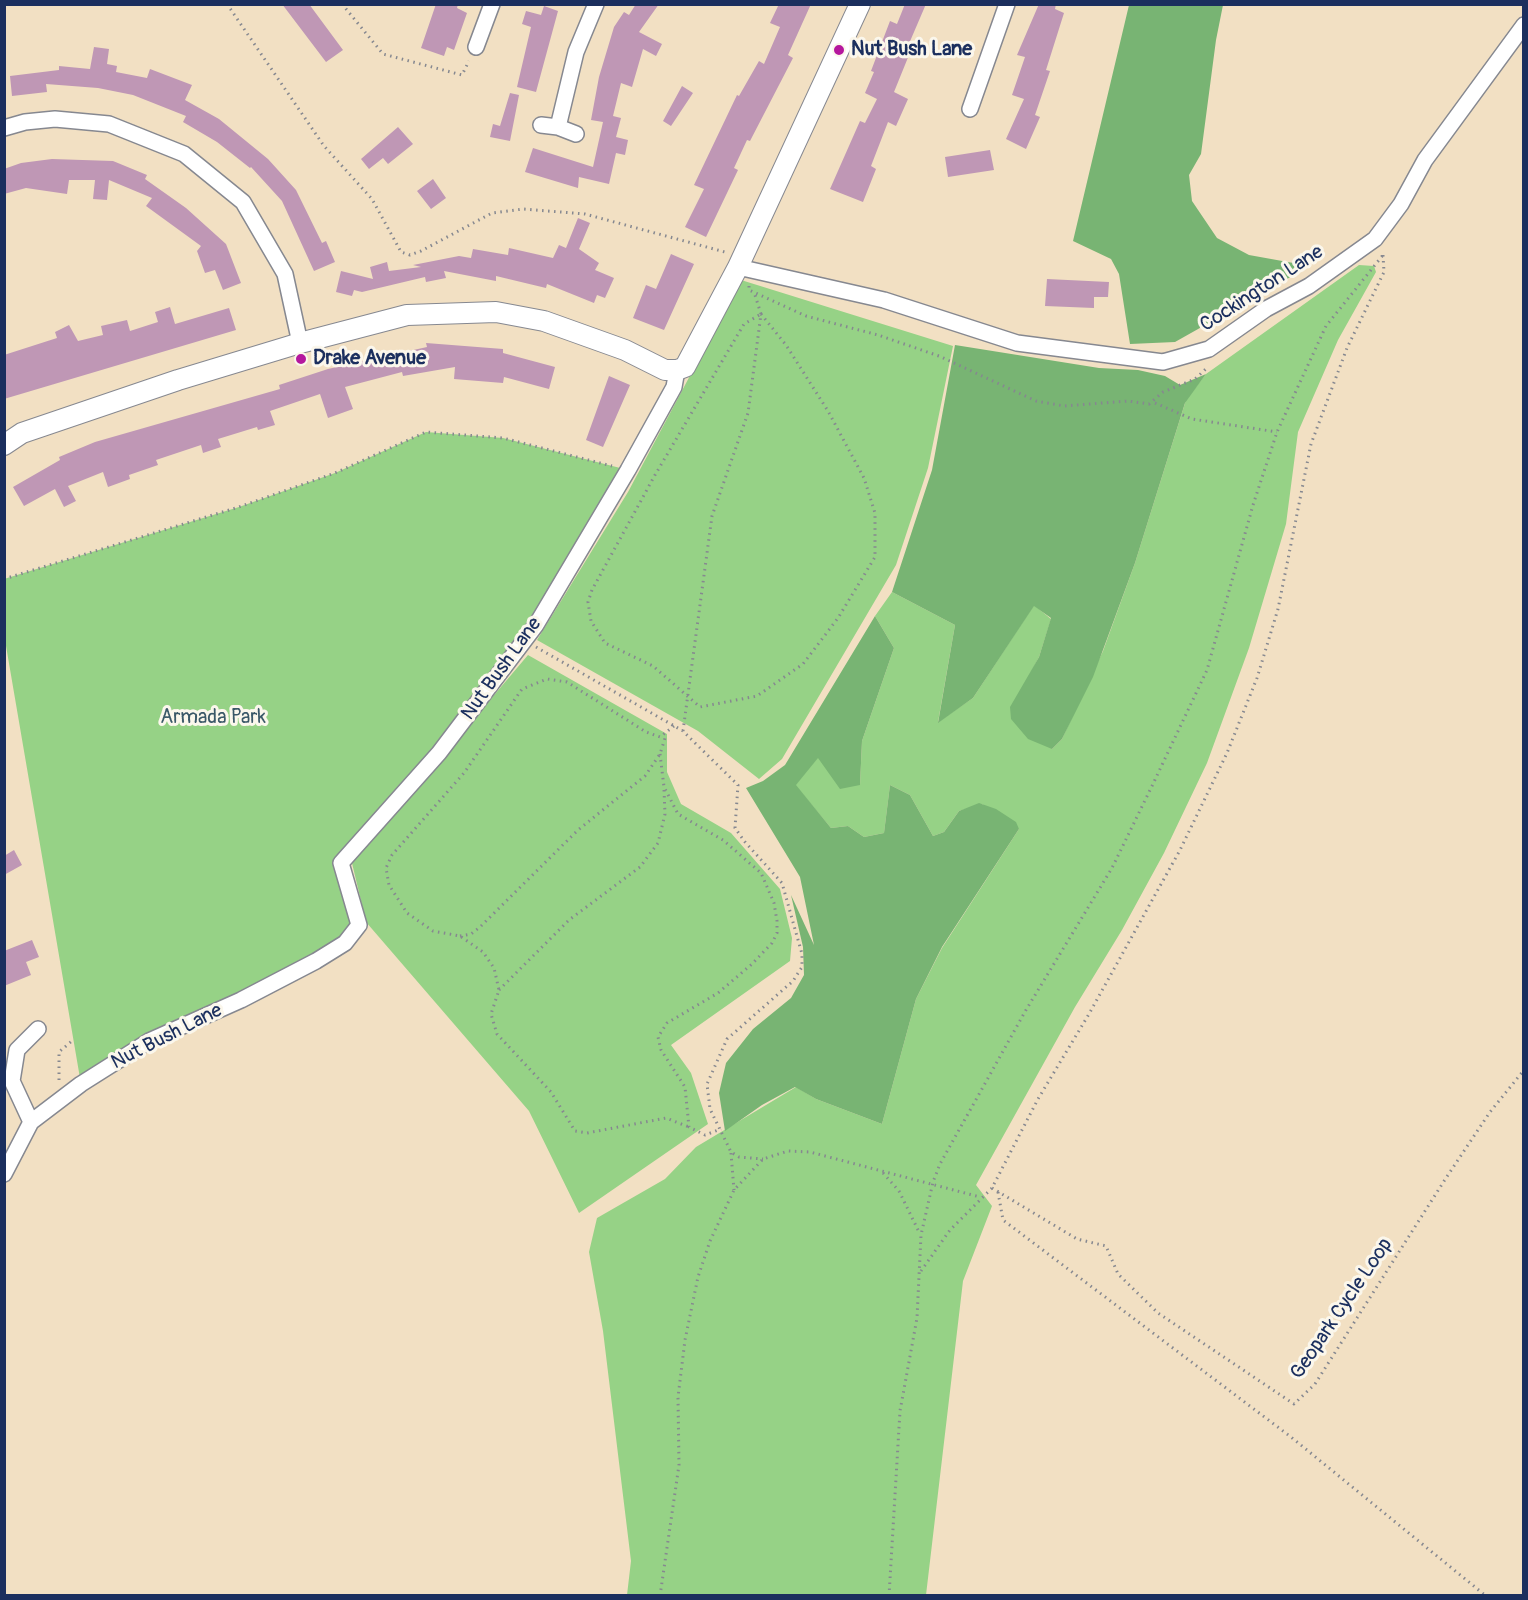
<!DOCTYPE html>
<html>
<head>
<meta charset="utf-8">
<style>
  body { margin:0 }
  #map { position:relative; width:1528px; height:1600px; overflow:hidden; background:#f2e0c3; font-family:Pangolin,sans-serif }
  canvas { display:block }
  .frame { position:absolute; inset:0; border:6px solid #1b2f5e; pointer-events:none }
</style>
</head>
<body>
<div id="map">
<canvas width="1528" height="1600"></canvas>
<div class="frame"></div>
</div>
<script>
const ctx = document.querySelector('canvas').getContext('2d');
ctx.lineJoin = 'round';
function fillPath(path, color) { ctx.fillStyle = color; ctx.fill(path, 'evenodd'); }
const poly = rows => new Path2D(rows.map(r => 'M' + r).join(''));
function stroke(path, color, width, dash) { ctx.strokeStyle = color; ctx.lineWidth = width; ctx.lineCap = dash ? 'butt' : 'round'; ctx.setLineDash(dash || []); ctx.stroke(path); }
function label(font, color, halo, rows, align = 'center') {
  ctx.font = font + ' Pangolin,sans-serif'; ctx.lineWidth = 6; ctx.setLineDash([]); ctx.textBaseline = 'middle'; ctx.strokeStyle = halo; ctx.fillStyle = color; for (const [text, x, y, turn = 0] of rows) {
    ctx.save(); ctx.translate(x, y); ctx.rotate((+turn || 0) * Math.PI / 180); ctx.textAlign = isNaN(turn) ? turn : align; if (halo) ctx.strokeText(text, 0, 0); ctx.fillText(text, 0, 0); ctx.restore();
  }
}
fillPath(poly([
  [1359,265,1374,266,1376,272,1338,340,1298,432,1286,524,1249,648,1207,763,1164,853,1122,930,1075,1007,976,1185,992,1206,963,1281,926,1595,627,1595,631,1561,603,1331,589,1252,597,1218,665,1179,696,1147,796,1087,816,1099,882,1124,916,999,942,948,1019,829,982,804,959,811,944,832,933,836,910,795,890,785,884,833,864,837,848,826,831,828,795,785,818,757,860,785,862,741,894,648,875,616,892,592,955,625,938,722,973,698,1034,605,1051,619,1039,657,1028,678,1052,749,1062,739,1103,651,1135,563,1186,400,1206,374],
  [741,280,953,346,928,468,896,565,782,759,759,779,698,731,537,640,628,492],
  [426,432,503,438,628,470,536,625,342,863,359,925,345,943,81,1084,5,640,4,579,239,507,335,473],
  [528,655,667,734,667,772,681,804,731,833,780,889,792,938,790,961,671,1045,691,1073,708,1124,579,1213,529,1111,366,922,352,863]
]), '#96d286');
fillPath(poly([
  [1129,5,1223,5,1216,40,1201,154,1189,175,1192,201,1217,238,1249,255,1310,266,1175,342,1130,344,1119,274,1111,259,1073,241],
  [955,345,1099,368,1138,370,1165,376,1180,385,1206,374,1185,403,1135,563,1093,677,1062,739,1052,749,1028,739,1011,719,1010,707,1039,657,1051,618,1034,606,973,698,938,723,955,625,892,592,932,470],
  [875,616,894,648,862,741,860,785,840,789,818,758,796,785,831,828,848,826,864,837,884,833,890,785,910,795,933,836,944,832,959,811,979,803,996,809,1016,822,1019,829,942,947,916,999,882,1124,816,1099,795,1087,762,1105,725,1131,719,1093,726,1063,753,1029,791,998,804,975,803,947,791,895,814,945,800,877,746,788,763,781,785,765]
]), '#78b473');
fillPath(poly([
  [282,4,309,4,343,50,326,62],
  [436,4,458,4,457,8,467,13,454,50,447,47,444,56,421,48],
  [636,4,659,4,639,32,662,44,656,56,643,49,632,87,621,83,613,116,621,118,616,137,628,140,625,155,616,153,609,184,579,177,578,188,525,172,533,148,593,167,603,122,591,120,599,77,614,27,624,12,629,15],
  [779,4,811,4,788,55,793,58,750,141,747,140,734,168,738,170,706,237,685,227,704,189,694,185,737,95,739,96,759,61,764,64,780,27,770,23],
  [905,4,926,4,905,53,909,55,894,92,908,99,896,126,888,122,871,166,876,169,863,202,830,189,860,121,865,123,877,99,865,93,874,72,871,71,890,21,897,24],
  [1039,4,1056,4,1055,9,1064,13,1046,70,1050,71,1035,115,1040,117,1026,149,1006,139,1024,99,1012,95,1025,57,1017,55],
  [544,6,558,11,536,92,517,87,531,27,522,24,526,11,541,15],
  [94,47,109,49,107,64,117,66,116,72,147,78,150,69,192,85,185,100,219,119,268,159,296,190,322,243,326,241,335,262,314,271,282,201,251,167,250,168,217,142,183,122,186,116,133,95,98,88,46,84,47,92,12,96,10,76,59,70,59,66,90,69],
  [682,86,693,93,671,126,663,121],
  [510,93,519,95,510,141,490,137,493,124,500,126],
  [398,127,413,144,388,164,383,158,369,169,361,159],
  [990,150,994,170,948,177,945,157],
  [52,159,113,161,147,175,145,179,186,208,226,244,241,283,223,290,215,270,205,273,197,251,201,246,146,206,152,198,109,180,107,200,93,199,95,180,69,180,67,194,26,188,4,194,4,169,21,163],
  [433,179,446,198,431,209,417,191],
  [578,218,590,223,579,249,599,263,595,270,614,278,605,298,597,295,594,303,547,284,546,288,496,276,496,281,444,271,446,278,426,282,425,277,362,292,354,290,352,296,336,292,341,271,373,279,370,267,387,262,389,271,421,267,413,265,459,256,471,258,473,249,508,255,509,248,553,258,559,245,566,248],
  [671,254,694,264,664,330,633,318,646,285,656,289],
  [1047,279,1109,282,1108,297,1094,297,1094,308,1045,306],
  [170,307,175,324,229,308,236,330,4,399,4,355,57,338,55,332,69,325,78,341,103,335,101,326,127,320,130,331,158,322,155,312],
  [426,343,503,349,503,353,555,367,549,389,504,377,503,383,454,379,455,367,403,376,402,372,345,387,353,409,328,418,320,394,270,411,275,425,258,430,257,427,218,439,221,447,203,453,201,445,156,460,158,465,129,475,130,479,108,487,103,472,68,486,76,501,64,507,55,489,24,506,13,487,60,460,59,457,95,442,280,389,279,385,328,369,427,347],
  [609,376,630,385,603,447,586,440],
  [14,850,22,865,4,875,4,856],
  [32,940,39,957,26,962,31,975,4,986,4,951]
]), '#bf97b5');
const street = poly([
  [476,47,492,4],
  [970,109,1007,4],
  [541,125,558,127,576,134],
  [558,127,576,52,596,4],
  [4,128,25,122,55,119,109,124,184,154,243,202,285,274,300,343],
  [738,267,884,300,1017,343,1163,362,1209,349,1266,309,1309,286,1375,239,1401,204,1425,160,1524,25],
  [31,1122,12,1081,17,1050,38,1029],
  [4,1174,31,1122,81,1084,149,1041,241,1000,316,961,345,943,359,925,341,863,439,753,536,625,628,470,674,387,677,370]
]);
const secondary = poly([
  [4,445,22,433,178,380,300,343,407,315,496,312,544,321,625,350,665,370,677,370,685,367,738,267,860,4]
]);
stroke(street, '#868890', 18);
stroke(secondary, '#868890', 22);
stroke(poly([
  [227,4,324,146,372,199,401,252,410,255,421,251,492,213,523,209,585,214,725,252],
  [342,4,383,54,462,75,469,61],
  [749,286,749,290,806,316,878,335,939,356,1036,401,1064,406,1128,401,1149,404,1163,392,1195,379,1208,367],
  [761,314,786,345,828,411,864,478,875,513,875,557,838,618,803,664,757,696,700,707,653,666,605,643,591,621,588,602,592,590,655,475,744,324,761,314],
  [1155,403,1192,419,1277,432],
  [4,579,239,507,335,473,426,432,503,438,612,466],
  [536,647,683,731,692,740,738,785,735,828,745,842,782,883,802,954,802,967,793,981,727,1039,707,1084,710,1109,731,1152,739,1157,763,1159],
  [674,726,660,737,646,732,567,682,547,679,522,689,464,773,392,855,386,868,389,885,407,913,433,931,460,936,483,952,494,968,499,990,491,1014,497,1034,551,1092,575,1131,587,1133,666,1118,689,1127],
  [683,731,712,516,748,413,761,314,754,292],
  [660,754,664,787,678,814,723,840,761,873,774,903,777,921,777,933,772,943,752,964,718,993,667,1023,658,1037,661,1050,685,1087,689,1127,705,1135,721,1129],
  [460,936,471,934,480,927,578,830,645,776,660,754,666,735],
  [499,990,569,920,640,867,658,843,665,814,664,789],
  [59,1080,59,1052,73,1040],
  [731,1153,734,1190],
  [883,1173,899,1191,920,1234],
  [992,1188,1077,1239,1106,1246,1118,1274,1158,1313,1294,1404,1315,1384,1446,1178,1490,1112,1524,1070],
  [998,1192,1003,1220,1291,1437,1486,1596],
  [921,1271,950,1230,992,1188,1038,1099,1089,1014,1180,850,1227,753,1257,678,1278,609,1311,444,1347,348,1384,272,1383,255],
  [660,1596,679,1465,678,1397,685,1340,698,1277,710,1241,734,1190,763,1159,788,1151,810,1152,980,1197],
  [889,1596,900,1411,917,1318,921,1235,933,1182,940,1164,1026,1010,1112,868,1152,786,1207,670,1253,505,1277,432,1326,326,1383,255]
]), '#868890', 3, [1.5, 4.5]);
stroke(street, '#fff', 15);
stroke(secondary, '#fff', 20);
for (const [x, y, r, color] of [
  [839,50,6,"#b5179e"],
  [301,359,6,"#b5179e"]
]) { const dot = new Path2D(); dot.arc(x, y, r, 0, 2 * Math.PI); ctx.fillStyle = color; ctx.fill(dot); stroke(dot, '#fbf7ec', 2); }
label('bold 20px', '#1b2f5e', '#fbf7ec', [
  ["Nut Bush Lane",851,50],
  ["Drake Avenue",313,359]
], 'left');
label('20px', '#1b2f5e', '#fbf7ec', [
  ["Cockington Lane",1262,289,-33],
  ["Nut Bush Lane",502,669,-54],
  ["Nut Bush Lane",167,1037,-27],
  ["Geopark Cycle Loop",1342,1309,-56]
]);
label('20px', '#3a5868', '#fbf7ec', [
  ["Armada Park",213,718]
]);
</script>
</body>
</html>
